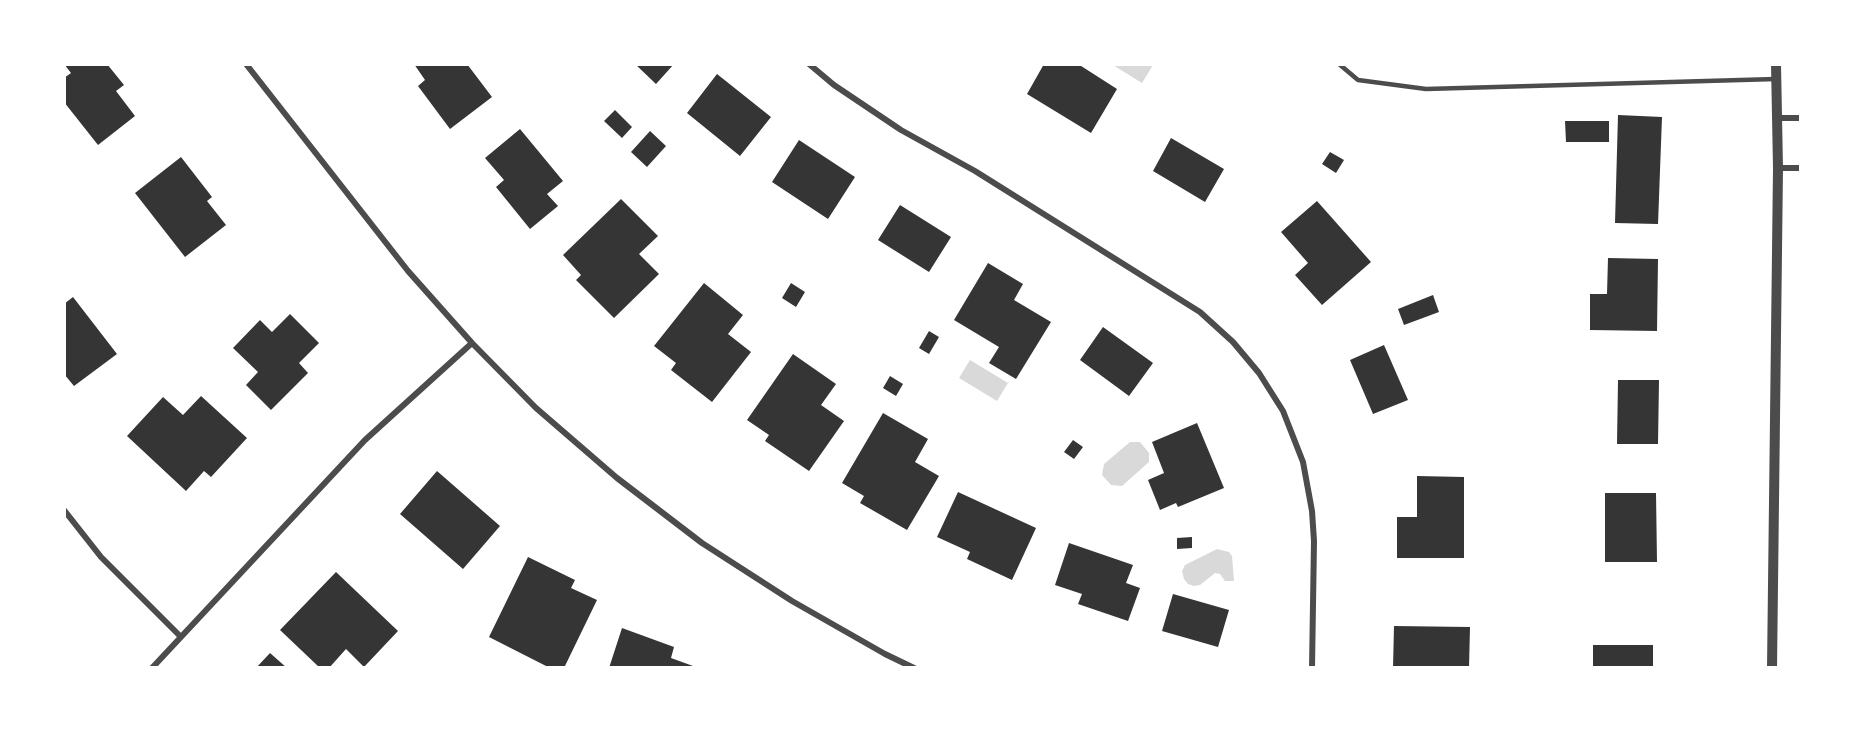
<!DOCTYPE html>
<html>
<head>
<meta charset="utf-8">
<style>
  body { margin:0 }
  #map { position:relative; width:1865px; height:732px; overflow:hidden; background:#fff; font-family:"Fira Sans Condensed",sans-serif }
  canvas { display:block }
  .frame { position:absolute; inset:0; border:66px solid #fff; pointer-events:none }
</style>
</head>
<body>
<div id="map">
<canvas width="1865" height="732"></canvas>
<div class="frame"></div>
</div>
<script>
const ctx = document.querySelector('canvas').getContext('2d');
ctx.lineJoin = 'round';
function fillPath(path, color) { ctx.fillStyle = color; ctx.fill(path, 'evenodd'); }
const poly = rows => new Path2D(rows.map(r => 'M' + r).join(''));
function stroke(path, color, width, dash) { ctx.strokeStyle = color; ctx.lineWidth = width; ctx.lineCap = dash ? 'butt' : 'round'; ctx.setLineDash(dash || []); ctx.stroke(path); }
fillPath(poly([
  [1113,65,1153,65,1142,83],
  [970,360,1008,383,997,401,959,378],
  [1130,442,1140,442,1149,453,1149,462,1122,486,1111,485,1102,475,1104,464],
  [1217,549,1229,552,1232,556,1234,581,1225,581,1220,574,1215,573,1200,585,1194,586,1188,584,1184,579,1182,571,1185,565]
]), '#d9d9d9');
fillPath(poly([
  [64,64,107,64,124,85,116,91,135,116,98,145,64,102,64,78,71,73],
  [414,64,467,64,492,97,450,129,418,86,425,80],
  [635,64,674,64,656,84],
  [1044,64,1078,64,1117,89,1091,133,1027,94],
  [717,74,771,117,740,156,687,113],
  [615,110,632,127,622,138,604,121],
  [1618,115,1662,117,1658,224,1615,223],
  [1565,121,1609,121,1609,142,1566,142],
  [520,129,563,181,547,194,558,206,530,229,496,187,504,180,485,158],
  [650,131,666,146,647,167,631,152],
  [1171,138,1224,169,1205,202,1153,171],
  [799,140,855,177,828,219,772,182],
  [1330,152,1344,160,1336,173,1322,164],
  [181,157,212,197,207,201,226,225,185,257,135,193],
  [621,199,658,236,639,254,659,274,614,318,576,280,581,275,563,255],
  [1317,201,1371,262,1322,305,1295,275,1308,263,1281,232],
  [900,205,951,237,929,272,878,240],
  [1608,258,1658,259,1657,331,1590,330,1590,294,1607,294],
  [988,263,1023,284,1014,300,1051,322,1016,379,989,363,999,347,954,320],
  [704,283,743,315,728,334,751,352,712,402,671,370,676,363,654,346],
  [791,283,805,292,796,307,782,298],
  [1433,295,1439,312,1404,325,1398,309],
  [73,297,117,354,74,386,64,374,64,304],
  [290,314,319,343,299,363,308,373,271,410,246,385,258,372,233,348,260,320,272,332],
  [1103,327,1153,363,1129,396,1080,360],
  [929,331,939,337,929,354,919,348],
  [1384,345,1408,400,1373,414,1350,360],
  [793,354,836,384,821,405,844,421,809,471,765,441,769,435,747,420],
  [890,376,903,384,896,396,883,388],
  [1618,380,1659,380,1658,444,1617,444],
  [201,396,247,438,211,477,204,471,186,491,127,436,163,397,183,415],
  [883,413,928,439,915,462,939,476,907,530,860,503,864,496,842,483],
  [1197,423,1224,488,1178,507,1176,503,1160,510,1148,480,1164,473,1152,442],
  [1073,440,1083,447,1074,459,1064,452],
  [437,471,500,526,463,569,400,514],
  [1417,476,1464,477,1464,558,1397,558,1397,517,1417,517],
  [958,492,1036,528,1012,580,967,559,970,552,937,537],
  [1605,493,1656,493,1657,562,1605,562],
  [1192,537,1192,548,1177,549,1177,538],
  [1069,543,1133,565,1126,583,1140,588,1128,621,1078,604,1082,594,1055,585],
  [528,557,575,580,571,588,597,600,564,668,550,668,489,637],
  [336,572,398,631,364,667,346,649,329,668,320,668,280,630],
  [1173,594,1229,610,1218,647,1162,631],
  [1394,626,1470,627,1469,668,1393,668],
  [622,628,674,647,671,658,693,666,692,668,609,668],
  [1593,645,1653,645,1653,668,1593,668],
  [270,653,287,668,256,668]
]), '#353535');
stroke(poly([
  [1339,64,1358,80,1426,89,1776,79]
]), '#4c4c4c', 4.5);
stroke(poly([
  [246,64,408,271,472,343,536,408,617,478,702,543,792,601,885,654,914,668],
  [809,64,834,85,901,130,975,171,1200,312,1233,342,1259,373,1283,411,1303,462,1312,511,1314,541,1312,668],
  [1776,118,1800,118],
  [1778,168,1800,168],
  [64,510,101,557,181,637],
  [152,668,365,440,472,343]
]), '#4c4c4c', 6);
stroke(poly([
  [1772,668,1778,168,1776,64]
]), '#4c4c4c', 10);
</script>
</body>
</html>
